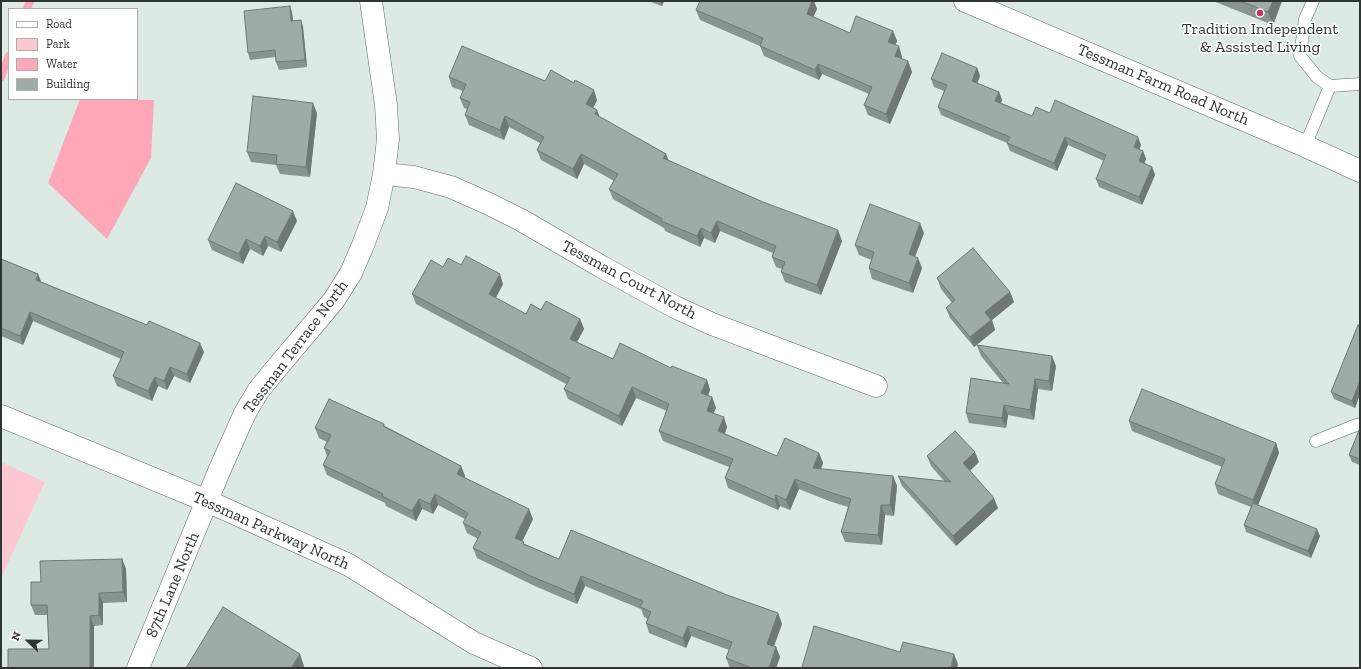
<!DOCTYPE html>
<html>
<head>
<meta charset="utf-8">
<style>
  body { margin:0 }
  #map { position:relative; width:1361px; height:669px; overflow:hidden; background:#dceae3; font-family:"Zilla Slab",serif }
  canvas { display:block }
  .frame { position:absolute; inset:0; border:2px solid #2f3532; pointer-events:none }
  .legend { position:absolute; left:8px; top:8px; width:130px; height:92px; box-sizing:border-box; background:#fff; border:1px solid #acaead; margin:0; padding:5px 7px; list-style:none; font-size:12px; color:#2f3532 }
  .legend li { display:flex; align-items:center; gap:8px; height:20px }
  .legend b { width:20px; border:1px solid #acaead }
  .north { position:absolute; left:8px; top:621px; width:40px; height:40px; -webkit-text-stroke:3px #fff; paint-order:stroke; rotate:292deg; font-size:11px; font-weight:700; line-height:16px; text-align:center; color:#2f3532 }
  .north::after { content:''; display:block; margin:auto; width:14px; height:18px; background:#2f3532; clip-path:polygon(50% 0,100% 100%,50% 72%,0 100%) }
</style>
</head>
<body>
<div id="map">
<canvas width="1361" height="669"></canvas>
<div class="frame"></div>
<ul class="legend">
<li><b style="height:5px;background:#fff"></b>Road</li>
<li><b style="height:11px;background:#fdc8d2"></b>Park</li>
<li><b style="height:11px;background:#fda7b9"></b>Water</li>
<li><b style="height:11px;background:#9eaca5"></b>Building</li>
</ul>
<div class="north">N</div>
</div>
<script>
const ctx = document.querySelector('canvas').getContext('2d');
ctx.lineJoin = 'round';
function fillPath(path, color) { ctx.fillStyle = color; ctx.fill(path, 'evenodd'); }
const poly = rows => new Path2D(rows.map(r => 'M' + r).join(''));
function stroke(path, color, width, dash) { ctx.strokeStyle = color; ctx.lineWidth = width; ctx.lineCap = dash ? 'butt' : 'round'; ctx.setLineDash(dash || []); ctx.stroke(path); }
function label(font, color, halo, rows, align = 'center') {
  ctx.font = font + ' "Zilla Slab",serif'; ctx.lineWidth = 3; ctx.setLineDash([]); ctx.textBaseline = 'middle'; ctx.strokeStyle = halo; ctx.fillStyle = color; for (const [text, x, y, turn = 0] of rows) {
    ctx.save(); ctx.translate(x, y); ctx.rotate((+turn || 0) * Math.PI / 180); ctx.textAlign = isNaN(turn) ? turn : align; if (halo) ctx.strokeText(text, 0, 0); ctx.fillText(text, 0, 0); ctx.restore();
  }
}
fillPath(poly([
  [1,462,45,482,1,578]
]), '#fdc8d2');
fillPath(poly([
  [80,99,154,100,151,158,107,239,48,183]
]), '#fda7b9');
stroke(poly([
  [27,9,30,1],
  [1,77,9,56]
]), '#fda7b9', 8);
const service = poly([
  [1313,1,1305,19,1300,56,1317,77,1330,86],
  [1305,146,1330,86,1360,84],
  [1316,441,1351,427,1360,424]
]);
const minor = poly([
  [965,1,1305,146,1360,171],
  [384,174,414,177,451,187,487,203,521,220,602,267,675,307,712,324,876,386],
  [138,668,220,469,245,413,258,391,275,370,334,300,351,273,363,245,377,208,384,174,388,139,386,105,371,1]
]);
const tertiary = poly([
  [1,416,207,501,349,565,474,643,531,668]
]);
stroke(service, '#5f6c66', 13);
stroke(minor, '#5f6c66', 23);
stroke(tertiary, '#5f6c66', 23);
stroke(service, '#fff', 12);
stroke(minor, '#fff', 22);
stroke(tertiary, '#fff', 22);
fillPath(poly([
  [648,1,664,1,662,6],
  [700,1,814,1,817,9,813,17,850,33,893,31,897,41,895,45,902,57,901,59,908,61,912,72,890,124,868,115,864,105,869,94,822,74,819,80,764,56,760,46,700,20,696,10],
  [1213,1,1282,1,1273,25],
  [290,6,292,13,293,21,301,20,303,27,307,67,279,70,276,62,276,57,250,60,248,53],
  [977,68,980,76,977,83,999,92,1002,100,1001,103,1032,116,1050,113,1141,145,1139,149,1143,151,1146,159,1144,163,1152,167,1155,175,1142,205,1099,187,1096,179,1104,161,1068,145,1057,171,1010,151,1007,143,941,115,938,107,944,91,934,87,931,79],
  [449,77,545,81,597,100,593,108,600,117,666,154,668,160,842,241,821,295,785,282,781,272,782,269,776,267,772,257,773,253,720,231,715,243,704,238,700,247,665,231,664,228,613,199,609,189,614,181,584,164,577,179,541,160,537,150,540,143,509,127,504,140,469,125,465,115,467,109,464,108,460,98,463,91,452,87],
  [317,113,310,177,280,174,276,165,251,162,247,152],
  [297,221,281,252,268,246,263,256,250,249,243,264,212,250,208,240],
  [924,233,915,257,922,268,913,293,872,279,869,268,872,260,859,255,855,245],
  [1,259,38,274,41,282,204,352,190,383,174,376,167,390,158,386,152,401,117,386,113,376,121,359,33,321,23,345,1,336],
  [461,265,503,284,496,298,526,314,541,310,580,319,584,329,577,342,613,359,671,368,707,380,710,390,708,396,712,397,716,408,713,413,727,427,725,434,777,456,819,453,823,463,821,469,893,476,897,486,894,516,885,515,882,545,845,542,841,532,848,507,829,501,799,489,790,510,780,506,778,510,728,488,725,478,729,467,663,441,659,431,667,411,636,398,622,426,568,399,564,389,566,384,416,304,412,294,443,267],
  [937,278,1010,292,1014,302,992,320,995,330,974,347,950,318,946,308,952,303,941,289],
  [1360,326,1360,394,1355,408,1334,399,1331,392],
  [977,345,1056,366,1052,391,1038,389,1034,420,1008,415,1006,428,969,423,966,413,1003,383,981,356],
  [1129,421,1276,443,1279,453,1258,505,1320,536,1311,558,1246,532,1244,525,1251,507,1218,494,1215,484,1222,467,1132,431],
  [384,424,385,426,461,466,465,476,464,478,533,519,522,542,525,544,559,559,727,595,778,613,782,624,774,646,776,647,780,657,776,668,730,668,726,658,729,650,691,636,686,648,649,633,646,623,648,619,644,617,641,609,585,586,577,604,537,587,477,558,473,548,478,539,467,533,463,523,465,519,438,505,433,514,422,509,416,521,386,506,385,503,327,475,323,465,327,456,324,448,327,442,319,438,315,428],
  [1360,428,1360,465,1352,462,1349,455],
  [927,456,979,462,970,471,998,508,956,546,902,486,898,476,944,481,931,466],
  [122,559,126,569,127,602,103,603,103,625,94,626,49,649,47,615,35,615,31,605]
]), '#88948e');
fillPath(poly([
  [660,1,664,1,662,6],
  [812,1,814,1,817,9,810,24,807,14],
  [1273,1,1282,1,1273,25,1268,12],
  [290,6,292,13,294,28,291,21],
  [301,20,303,27,307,67,305,60],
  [893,31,897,41,892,52,888,42],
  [899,46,902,57,898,66,895,56],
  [908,61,912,72,890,124,886,114],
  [818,64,822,74,819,80,815,70],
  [977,68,980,76,975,89,972,81],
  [594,90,597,100,590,114,586,104],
  [999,92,1002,100,998,109,995,101],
  [313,103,317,113,310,177,306,167],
  [597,110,601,120,595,114],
  [505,116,509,127,504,140,500,130],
  [1065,137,1068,145,1057,171,1054,163],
  [1138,137,1141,145,1137,155,1134,147],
  [1143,151,1146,159,1142,169,1139,161],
  [581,154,584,164,577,179,573,169],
  [666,154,670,164,663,158],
  [1152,167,1155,175,1142,205,1139,197],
  [293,211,297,221,281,252,277,242],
  [717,221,720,231,715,243,711,233],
  [920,223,924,233,912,264,909,254],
  [701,228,704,238,700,247,697,236],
  [838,230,842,241,821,295,817,285],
  [265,236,268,246,263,256,260,246],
  [246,239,250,249,243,264,239,254],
  [918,258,922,268,913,293,909,283],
  [38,274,42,284,36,280],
  [500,274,503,284,492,304,489,294],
  [1010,292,1014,302,992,320,995,330,974,347,970,337,985,312],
  [30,312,33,321,23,345,20,336],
  [580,319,584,329,573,349,570,339],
  [200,343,204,352,190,383,187,374],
  [1052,356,1056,366,1052,391,1049,381],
  [170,367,174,376,167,390,164,381],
  [155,377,158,386,152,401,148,391],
  [1035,379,1038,389,1034,420,1030,410],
  [707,380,710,390,705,403,701,393],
  [1360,381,1360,394,1355,408,1352,401],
  [632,387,636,398,622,426,619,416],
  [712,397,716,408,710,421,707,411],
  [1004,405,1008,415,1006,428,1002,418],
  [724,417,727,427,722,441,718,431],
  [1276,443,1279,453,1256,510,1253,500],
  [975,452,979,462,967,473,963,463],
  [819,453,823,463,817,478,813,468],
  [461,466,465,476,461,484,457,474],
  [893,476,897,486,894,516,890,505],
  [795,479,799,489,790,510,786,500],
  [435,494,438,505,433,514,430,504],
  [776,495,780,506,778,510,775,500],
  [994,498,998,508,956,546,953,536],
  [419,499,422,509,416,521,412,511],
  [881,505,885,515,882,545,878,535],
  [529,509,533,519,519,548,515,538],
  [1317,529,1320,536,1311,558,1308,551],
  [122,559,126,569,127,602,123,592],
  [581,576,585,586,577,604,574,594],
  [99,593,103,603,103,625,99,615],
  [778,613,782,624,771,654,767,644],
  [90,616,94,626,94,668,90,668],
  [688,626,691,636,686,648,683,638],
  [776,647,780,657,776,668,769,668],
  [300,654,304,666,303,668,291,668],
  [954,654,958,664,957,668,951,668]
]), '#6f7874');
const building = poly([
  [700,1,812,1,807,14,850,33,856,16,893,31,888,42,899,46,895,56,908,61,886,114,864,105,872,87,818,64,815,70,760,46,763,38,696,10,700,1],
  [1240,1,1273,1,1268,12,1240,1],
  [290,6,291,21,301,20,305,60,276,62,275,50,248,53,244,11,290,6],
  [462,46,545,81,551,70,574,83,575,80,594,90,586,104,597,110,595,114,666,154,663,158,763,202,838,230,817,285,781,272,785,262,772,257,776,246,717,221,711,233,701,228,697,236,661,221,662,219,609,189,618,174,581,154,573,169,537,150,544,137,505,116,500,130,465,115,470,102,460,98,466,84,449,77,462,46],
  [942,53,977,68,972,81,999,92,995,101,1032,116,1036,107,1050,113,1055,100,1138,137,1134,147,1143,151,1139,161,1152,167,1139,197,1096,179,1106,155,1065,137,1054,163,1007,143,1010,137,938,107,947,85,931,79,942,53],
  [253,96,313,103,306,167,276,164,277,155,247,152,253,96],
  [236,183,293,211,277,242,265,236,260,246,246,239,239,254,208,240,236,183],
  [870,204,920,223,909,254,918,258,909,283,869,268,874,252,855,245,870,204],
  [973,248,1010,292,985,312,991,320,970,337,946,308,955,300,937,278,973,248],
  [466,256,500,274,489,294,526,314,531,304,541,310,546,301,580,319,570,339,613,359,620,343,671,368,672,366,707,380,701,393,712,397,707,411,724,417,718,431,777,456,785,438,819,453,813,468,893,476,890,505,881,505,878,535,841,532,851,499,826,491,795,479,786,500,776,495,775,500,725,478,733,459,659,431,669,404,632,387,619,416,564,389,570,378,412,294,431,260,443,267,448,258,461,265,466,256],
  [1,259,38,274,36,280,147,325,149,321,200,343,187,374,170,367,164,381,155,377,148,391,113,376,124,352,30,312,20,336,1,328,1,259],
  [1358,325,1360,326,1360,381,1352,401,1331,392,1358,325],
  [977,345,1052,356,1049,381,1035,379,1030,410,1004,405,1002,418,966,413,971,378,1009,384,977,345],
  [1142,389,1276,443,1253,500,1215,484,1225,459,1129,421,1142,389],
  [329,399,384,424,383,426,461,466,457,474,529,509,515,538,524,542,523,544,559,559,571,530,727,595,778,613,767,644,776,647,769,668,752,668,726,658,732,642,688,626,683,638,646,623,651,612,640,607,643,601,581,576,574,594,533,577,473,548,481,532,463,523,468,513,435,494,430,504,419,499,412,511,382,496,383,494,323,465,330,451,324,448,331,435,315,428,329,399],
  [1360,428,1360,459,1349,455,1360,428],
  [955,431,975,452,963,463,994,498,953,536,898,476,951,482,927,456,955,431],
  [1253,503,1317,529,1308,551,1244,525,1253,503],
  [122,559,123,592,99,593,99,615,90,616,90,668,8,668,8,649,49,649,47,605,31,605,31,582,41,582,40,561,122,559],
  [223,607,300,654,291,668,186,668,223,607],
  [814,626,900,652,903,642,954,654,951,668,805,668,802,667,814,626]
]);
fillPath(building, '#9eaca5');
stroke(building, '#6f7874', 1);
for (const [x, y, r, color] of [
  [1260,13,4,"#c43664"]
]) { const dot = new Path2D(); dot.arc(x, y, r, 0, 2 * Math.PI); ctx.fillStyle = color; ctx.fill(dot); stroke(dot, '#fff', 1.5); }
label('16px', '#2f3532', '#fff', [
  ["Tradition Independent",1260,29],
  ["& Assisted Living",1260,47]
]);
label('16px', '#2f3532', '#fff', [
  ["Tessman Farm Road North",1163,85,23],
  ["Tessman Court North",629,280,28],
  ["Tessman Terrace North",296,347,-53],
  ["Tessman Parkway North",271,531,24],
  ["87th Lane North",173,585,-67]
]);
</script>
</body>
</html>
